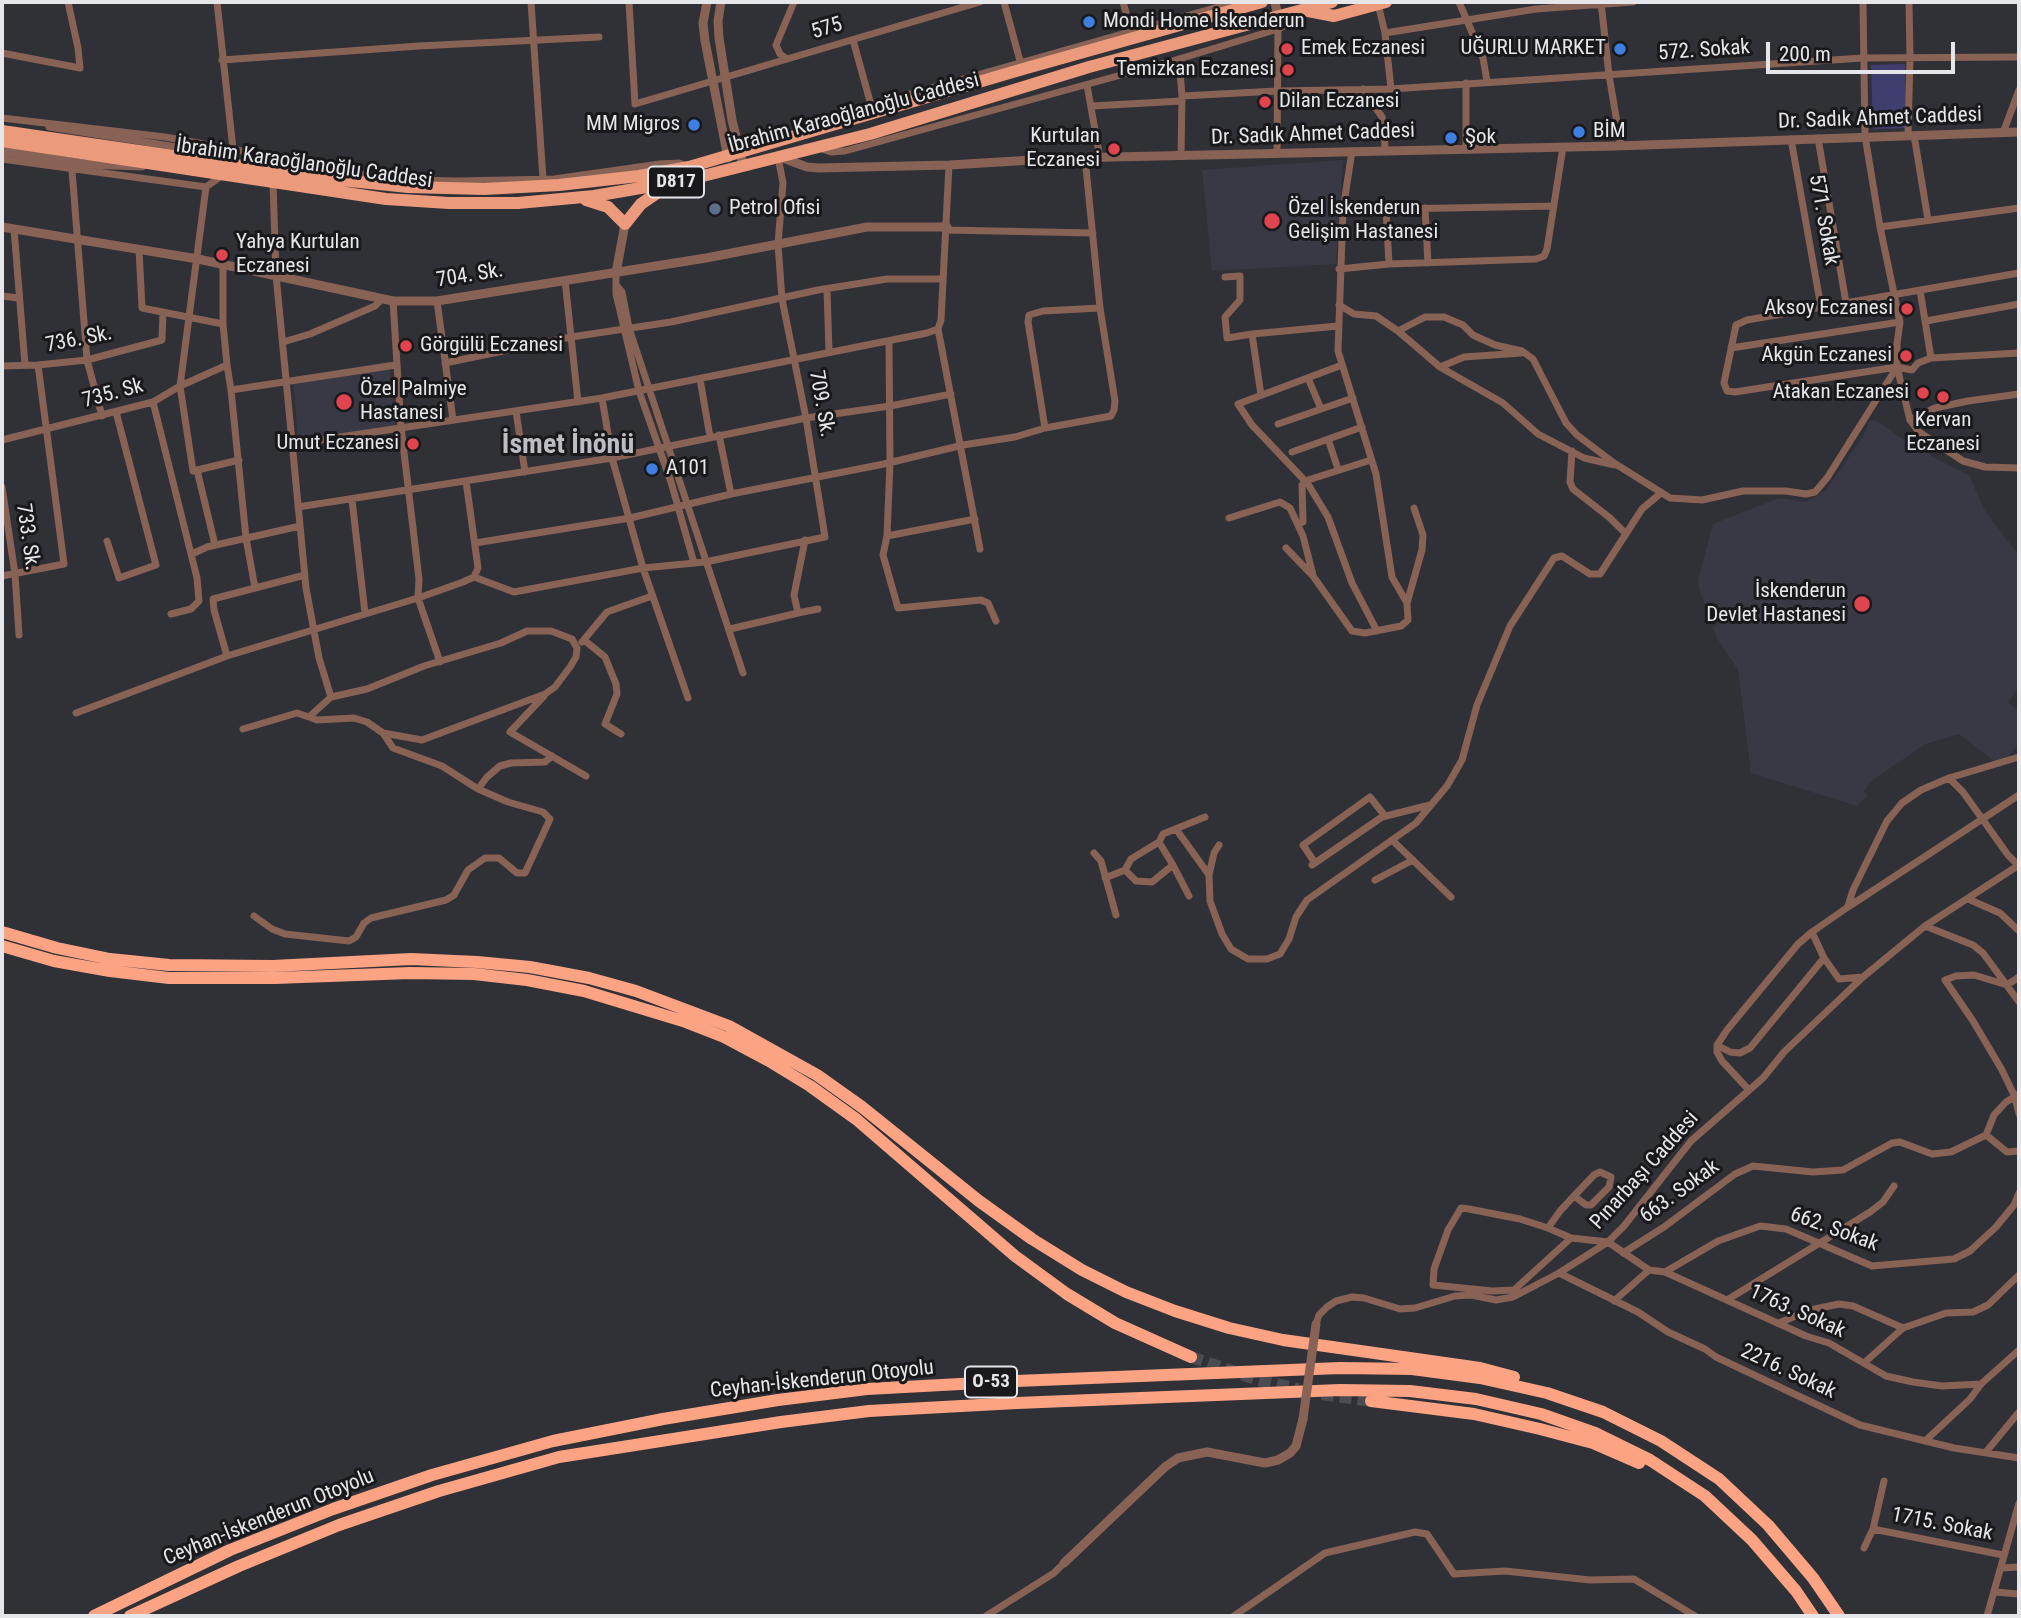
<!DOCTYPE html>
<html>
<head>
<meta charset="utf-8">
<style>
  body { margin:0 }
  #map { position:relative; width:2021px; height:1618px; overflow:hidden; background:#303037; font-family:"Roboto Condensed",sans-serif }
  canvas { display:block }
  .frame { position:absolute; inset:0; border:4px solid #e5e6ea; pointer-events:none }
  .scale { position:absolute; left:1766px; top:42px; width:189px; height:32px; box-sizing:border-box; border:4px solid #e5e6ea; border-top:0; padding-left:9px; font-size:21px; line-height:24px; white-space:nowrap; color:#e5e6ea; -webkit-text-stroke:5px #19191c; paint-order:stroke }
</style>
</head>
<body>
<div id="map">
<canvas width="2021" height="1618"></canvas>
<div class="frame"></div>
<div class="scale">200 m</div>
</div>
<script>
const ctx = document.querySelector('canvas').getContext('2d');
ctx.lineJoin = 'round';
function fillPath(path, color) { ctx.fillStyle = color; ctx.fill(path, 'evenodd'); }
const poly = rows => new Path2D(rows.map(r => 'M' + r).join(''));
function stroke(path, color, width, dash) { ctx.strokeStyle = color; ctx.lineWidth = width; ctx.lineCap = dash ? 'butt' : 'round'; ctx.setLineDash(dash || []); ctx.stroke(path); }
function label(font, color, halo, rows, align = 'center') {
  ctx.font = font + ' "Roboto Condensed",sans-serif'; ctx.lineWidth = 6; ctx.setLineDash([]); ctx.textBaseline = 'middle'; ctx.strokeStyle = halo; ctx.fillStyle = color; for (const [text, x, y, turn = 0] of rows) {
    ctx.save(); ctx.translate(x, y); ctx.rotate((+turn || 0) * Math.PI / 180); ctx.textAlign = isNaN(turn) ? turn : align; if (halo) ctx.strokeText(text, 0, 0); ctx.fillText(text, 0, 0); ctx.restore();
  }
}
fillPath(poly([
  [1343,160,1336,264,1212,271,1202,170],
  [389,361,396,426,298,440,293,378],
  [1876,420,1904,440,1912,438,1933,457,1969,475,1985,511,2019,556,2019,687,2008,702,2019,712,2017,746,2006,759,1998,764,1959,734,1925,744,1873,780,1863,792,1868,795,1857,806,1751,773,1738,670,1717,638,1713,627,1717,624,1716,621,1712,621,1699,589,1698,580,1713,524,1779,498,1806,502,1814,498,1827,489,1863,436,1869,422]
]), '#393946');
fillPath(poly([
  [1905,64,1907,128,1873,129,1871,65]
]), '#403d6f');
stroke(poly([
  [1191,1357,1258,1380,1298,1389],
  [1322,1394,1371,1401]
]), '#4b4b52', 12, [12, 6]);
stroke(poly([
  [217,2,233,149],
  [531,2,543,179],
  [629,2,635,104,980,2],
  [1004,2,1020,61],
  [1123,2,1131,30],
  [1459,2,1483,58,1487,81],
  [1601,2,1609,75,1621,146],
  [1378,4,1385,33,1391,89],
  [1385,33,1536,9,1633,2],
  [853,40,871,105],
  [2,53,80,68,78,48,68,2],
  [787,59,780,54,776,45,794,2],
  [1179,59,1182,96,1181,156],
  [222,60,419,46,599,37],
  [1087,85,1100,158],
  [1363,89,1382,117,1384,128,1385,150],
  [1182,96,1277,91,1391,89,1863,58,2019,57],
  [1092,106,1182,101],
  [2,118,165,137,264,155,326,170,408,180,459,181,554,179,660,164,679,163,686,166],
  [821,125,835,116,871,105,1236,2],
  [49,127,228,155,231,154,233,149],
  [2003,133,2019,90],
  [1908,135,1910,57,1909,2],
  [1914,135,1928,220],
  [1818,138,1846,303],
  [1791,139,1821,307],
  [822,149,831,152,845,151,1179,59,1278,29,1294,21,1303,10],
  [1466,149,1466,83],
  [1352,151,1343,210,1338,351,1376,474,1392,577,1407,603],
  [1277,154,1278,25],
  [2,159,206,187,223,175],
  [72,170,87,360,102,416],
  [273,182,276,275,306,588,319,658,331,697],
  [206,187,180,386,193,471,239,460],
  [1425,208,1428,263],
  [1386,209,1389,264],
  [1343,210,1554,206],
  [1880,227,2019,208],
  [14,229,25,365],
  [946,230,1093,233],
  [139,249,142,308,223,324],
  [223,264,223,324,227,365,231,390,246,538,255,588],
  [1339,269,1389,264,1536,259,1544,256,1547,249,1563,147],
  [616,273,616,294,639,391,671,482,694,563],
  [2019,273,1747,320,1736,325,1724,383,1727,391,1735,392,1897,367,1912,370,1918,363,1931,358,2019,353],
  [1225,277,1240,276,1240,300,1225,317,1227,338,1252,334,1261,395],
  [565,280,578,402],
  [617,286,622,292,629,328,743,673],
  [827,289,829,352],
  [1920,290,1931,358],
  [2,296,18,298],
  [437,301,453,420],
  [1339,305,1354,314,1376,316,1398,331,1425,317,1444,317,1463,325,1473,335,1495,345,1522,351,1533,359,1566,423,1577,435,1614,463,1670,498,1702,500,1743,491,1786,491,1806,494,1815,492,1827,478,1897,367,1897,344,1900,322,1880,227,1865,136,1863,2],
  [1926,321,2019,304],
  [938,329,980,549],
  [1398,331,1440,367,1503,403,1538,434,1584,458,1615,465],
  [1252,334,1338,326],
  [889,341,890,463,887,536,883,555,898,608,981,600,988,603,996,621],
  [283,342,310,334,375,306,382,299],
  [1731,348,1900,322],
  [445,363,571,337,671,322,818,290,887,279,943,279],
  [1342,365,1238,404,1252,425,1308,484,1328,517,1352,583,1377,631],
  [2,366,38,365,87,360,162,340,163,312],
  [1440,367,1464,357,1521,353],
  [1897,367,1910,420,1919,432,1963,461,1985,467,2019,468],
  [1308,378,1321,409],
  [700,379,710,437],
  [231,390,396,365],
  [602,398,612,458,643,568,688,698],
  [153,402,197,578,199,601,191,609,171,614],
  [516,411,525,472],
  [1910,420,1935,408,1968,401,2019,394],
  [1278,424,1353,398],
  [1045,428,1028,322,1029,315,1043,311,1100,308],
  [719,435,731,494],
  [1328,439,1338,469],
  [2,440,153,402,180,386,227,365],
  [293,444,602,398,927,333,938,329,941,320,949,165],
  [1572,451,1570,482,1573,489,1610,518,1626,534],
  [1292,452,1362,427],
  [197,470,215,545],
  [2,487,15,574,19,635],
  [352,500,365,613],
  [298,507,612,458,806,418,890,406,951,394],
  [1229,518,1280,502,1290,508,1303,536,1313,575],
  [1298,524,1303,522,1302,485,1305,481,1371,460],
  [887,536,975,519],
  [107,541,119,578,156,565,116,412],
  [475,543,630,518,731,494,884,464,963,445,1015,437,1045,428,1111,416,1114,410,1115,401,1100,308,1085,158],
  [1286,548,1313,576,1352,631,1365,633,1401,626,1408,620,1407,603,1422,550,1423,535,1414,508],
  [192,554,207,547,300,526],
  [305,575,213,599,214,610,227,656,418,598,419,579,401,427,393,301],
  [2,576,64,564,38,365],
  [474,577,514,592,643,568,705,562,825,537,806,418,782,299,778,244,783,183,778,157],
  [798,613,818,609],
  [730,629,798,613,794,595,805,540],
  [584,640,605,657,616,684,617,694,605,724,621,734],
  [582,642,607,612,652,596],
  [440,662,418,598,463,582,474,577,478,568,466,481],
  [544,696,510,732,586,776],
  [76,713,227,656],
  [243,729,297,713,309,717,317,720,354,718,367,722,383,733,422,740,545,694,555,687,570,667,576,657,577,648,572,639,551,631,527,631,501,643,424,666,367,689,331,697,309,717],
  [383,733,393,748,442,766,478,789],
  [2019,757,1949,778,1963,792,2008,855,2019,866],
  [1176,829,1209,875],
  [1392,840,1451,897],
  [1159,842,1173,865],
  [1219,845,1214,853,1209,875,1210,901,1222,934,1231,949,1248,959,1267,959,1280,954,1289,939,1296,917,1307,900,1416,823,1447,786,1462,760,1477,705,1510,626,1554,558,1562,556,1590,574,1600,574,1642,509,1661,493],
  [1094,853,1101,861,1116,915],
  [1315,863,1303,845,1370,797,1385,816],
  [1312,865,1382,817,1430,805],
  [1125,870,1131,859,1159,842,1163,834,1205,817],
  [1105,878,1125,870,1136,881,1152,882,1173,865,1189,896],
  [1375,880,1413,860],
  [1968,899,2000,913,2019,931],
  [1848,906,1853,890,1887,821,1902,803,1921,790,1949,778],
  [254,916,272,929,285,934,349,941,356,937,364,923,371,918,446,900,454,895,468,870,485,858,499,858,517,873,525,873,550,819,543,812,508,802,478,789,487,777,500,766,511,763,545,762,552,756],
  [1925,926,1973,945,1983,953,2019,1002],
  [1812,932,1824,958,1839,979,1863,977],
  [2019,977,2007,985,1974,975,1956,976,1945,980,1973,1021,2002,1070,2015,1097,2019,1114],
  [1717,1045,1730,1052,1740,1053,1750,1048,1824,958],
  [1749,1090,1722,1061,1717,1052,1717,1045,1727,1030,1798,944,1812,932,1848,907,2019,795],
  [1986,1135,2007,1152,2019,1151],
  [1548,1228,1560,1211,1574,1196,1594,1175,1600,1172,1611,1177,1609,1187,1591,1205,1586,1205,1574,1196],
  [1571,1238,1514,1290,1492,1291,1433,1285,1434,1269,1448,1230,1461,1208,1469,1209,1520,1219,1548,1228,1571,1238,1608,1242,1649,1270,1665,1272,1806,1336,1829,1343,1886,1376,1913,1382,1942,1386,1981,1384],
  [1623,1253,1664,1227,1735,1174,1753,1166,1813,1172,1843,1170,1892,1143,1900,1142,1932,1154,1951,1152,1986,1135,1994,1115,2006,1102,2019,1094],
  [1665,1272,1718,1241,1760,1226,1786,1229,1872,1266,1954,1259,1970,1251,1996,1227,2014,1205,2019,1193],
  [1559,1273,1638,1312,1668,1332,1705,1349,1716,1357,1860,1425,1954,1448,2019,1458],
  [1727,1300,1870,1212,1883,1202,1894,1186],
  [1614,1301,1649,1270],
  [1779,1323,1810,1310,1839,1304,1853,1306,1903,1328],
  [1316,1324,1319,1315,1327,1307,1336,1301,1352,1297,1364,1298,1400,1309,1415,1308,1455,1296,1471,1295,1496,1300,1513,1297,1559,1273,1608,1242,1624,1226,1691,1141,1763,1078,1784,1052,1863,977,1925,926,2019,865],
  [1864,1363,1903,1328,1946,1313,1973,1312,1988,1305,2019,1275],
  [1925,1441,1970,1399,1981,1384,2019,1350],
  [1986,1452,2019,1412],
  [1873,1529,2003,1555],
  [1864,1548,1873,1529,1884,1481],
  [2001,1568,2019,1567],
  [1994,1592,2019,1594],
  [986,1616,1054,1573,1064,1563],
  [1234,1616,1325,1553,1415,1532,1427,1534,1454,1574,1505,1571,1590,1580,1634,1579,1695,1616],
  [1987,1616,2019,1503]
]), '#876255', 7);
stroke(poly([
  [707,2,703,23,705,41,728,158],
  [721,2,718,21,719,38,732,120,743,165],
  [1275,2,1278,17],
  [2,151,84,164,142,166],
  [780,157,807,167,819,168,949,165,1067,158,1616,146,2019,132],
  [2,227,198,259,393,301,437,301,706,258,867,227,947,227],
  [616,273,625,224],
  [1064,1563,1165,1467,1178,1458,1207,1452,1265,1463,1278,1460,1290,1453,1296,1446,1303,1419]
]), '#876255', 9);
stroke(poly([
  [1308,11,1334,16,1386,2],
  [2,131,331,179,408,187,484,189,559,185,639,176,689,167,1023,69,1262,2],
  [2,141,386,199,449,203,518,203,594,196,687,180,870,134,1089,67,1332,2],
  [586,200,608,207,625,224,641,204,667,186]
]), '#ec9a7c', 12);
stroke(poly([
  [2,932,57,948,110,959,169,965,273,966,411,959,477,962,530,967,589,978,636,991,729,1026,817,1075,862,1107,979,1201,1032,1239,1082,1270,1126,1292,1175,1311,1229,1328,1283,1340,1480,1368,1514,1377],
  [2,946,54,961,110,971,169,978,275,978,410,973,474,974,527,980,584,991,683,1021,724,1037,769,1061,810,1086,856,1119,1015,1256,1067,1294,1115,1323,1191,1357],
  [1371,1401,1474,1414,1540,1429,1593,1443,1639,1463],
  [94,1616,230,1550,333,1509,432,1475,553,1441,663,1419,778,1400,867,1389,1016,1381,1340,1368,1412,1369,1480,1378,1547,1393,1603,1412,1661,1441,1719,1479,1768,1525,1813,1578,1839,1616],
  [130,1616,239,1566,339,1525,439,1491,559,1457,781,1422,869,1411,1017,1403,1340,1390,1410,1391,1476,1399,1541,1414,1595,1433,1650,1460,1705,1496,1752,1540,1796,1591,1813,1616]
]), '#fca383', 12);
stroke(poly([
  [1303,1419,1316,1324]
]), '#876255', 9);
for (const [x, y, r, color] of [
  [1089,22,7,"#3f7fe0"],
  [1287,49,7,"#e0444e"],
  [1620,49,7,"#3f7fe0"],
  [1288,70,7,"#e0444e"],
  [1265,102,7,"#e0444e"],
  [694,125,7,"#3f7fe0"],
  [1579,132,7,"#3f7fe0"],
  [1451,138,7,"#3f7fe0"],
  [1114,149,7,"#e0444e"],
  [715,209,7,"#5c6f8a"],
  [1272,221,9,"#e0444e"],
  [222,255,7,"#e0444e"],
  [1907,309,7,"#e0444e"],
  [406,346,7,"#e0444e"],
  [1906,356,7,"#e0444e"],
  [1923,393,7,"#e0444e"],
  [1943,397,7,"#e0444e"],
  [344,402,9,"#e0444e"],
  [413,444,7,"#e0444e"],
  [652,469,7,"#3f7fe0"],
  [1862,604,9,"#e0444e"]
]) { const dot = new Path2D(); dot.arc(x, y, r, 0, 2 * Math.PI); ctx.fillStyle = color; ctx.fill(dot); stroke(dot, '#19191c', 2.5); }
for (const [x, y, w] of [
  [676,182,56],
  [991,1382,52]
]) { const box = new Path2D(); box.roundRect(x - w / 2, y - 15.5, w, 31, 5); ctx.fillStyle = '#19191c'; ctx.fill(box); stroke(box, '#e5e6ea', 2); }
label('bold 19px', '#e5e6ea', null, [
  ["D817",676,182],
  ["O-53",991,1382]
]);
label('21px', '#e5e6ea', '#19191c', [
  ["Mondi Home İskenderun",1103,22],
  ["Emek Eczanesi",1301,49],
  ["UĞURLU MARKET",1606,49,"right"],
  ["Temizkan Eczanesi",1274,70,"right"],
  ["Dilan Eczanesi",1279,102],
  ["MM Migros",680,125,"right"],
  ["BİM",1593,132],
  ["Kurtulan",1100,137,"right"],
  ["Eczanesi",1100,161,"right"],
  ["Şok",1465,138],
  ["Petrol Ofisi",729,209],
  ["Özel İskenderun",1288,209],
  ["Gelişim Hastanesi",1288,233],
  ["Yahya Kurtulan",236,243],
  ["Eczanesi",236,267],
  ["Aksoy Eczanesi",1893,309,"right"],
  ["Görgülü Eczanesi",420,346],
  ["Akgün Eczanesi",1892,356,"right"],
  ["Özel Palmiye",360,390],
  ["Hastanesi",360,414],
  ["Atakan Eczanesi",1909,393,"right"],
  ["Kervan",1943,421,"center"],
  ["Eczanesi",1943,445,"center"],
  ["Umut Eczanesi",399,444,"right"],
  ["A101",666,469],
  ["İskenderun",1846,592,"right"],
  ["Devlet Hastanesi",1846,616,"right"]
], 'left');
label('21px', '#e5e6ea', '#19191c', [
  ["575",827,29,-17],
  ["572. Sokak",1704,51,-4],
  ["İbrahim Karaoğlanoğlu Caddesi",854,114,-15],
  ["Dr. Sadık Ahmet Caddesi",1880,119,-2],
  ["Dr. Sadık Ahmet Caddesi",1313,135,-2],
  ["İbrahim Karaoğlanoğlu Caddesi",304,164,8],
  ["571. Sokak",1823,220,80],
  ["704. Sk.",470,276,-9],
  ["736. Sk.",79,340,-11],
  ["735. Sk",113,394,-15],
  ["709. Sk.",821,404,80],
  ["733. Sk.",27,537,82],
  ["Pınarbaşı Caddesi",1645,1171,-48],
  ["663. Sokak",1680,1192,-36],
  ["662. Sokak",1834,1230,20],
  ["1763. Sokak",1797,1312,24],
  ["2216. Sokak",1788,1372,25],
  ["Ceyhan-İskenderun Otoyolu",822,1380,-6],
  ["Ceyhan-İskenderun Otoyolu",269,1518,-22],
  ["1715. Sokak",1942,1525,11]
]);
label('bold 28px', '#bdbdc6', '#19191c', [
  ["İsmet İnönü",568,446]
]);
</script>
</body>
</html>
